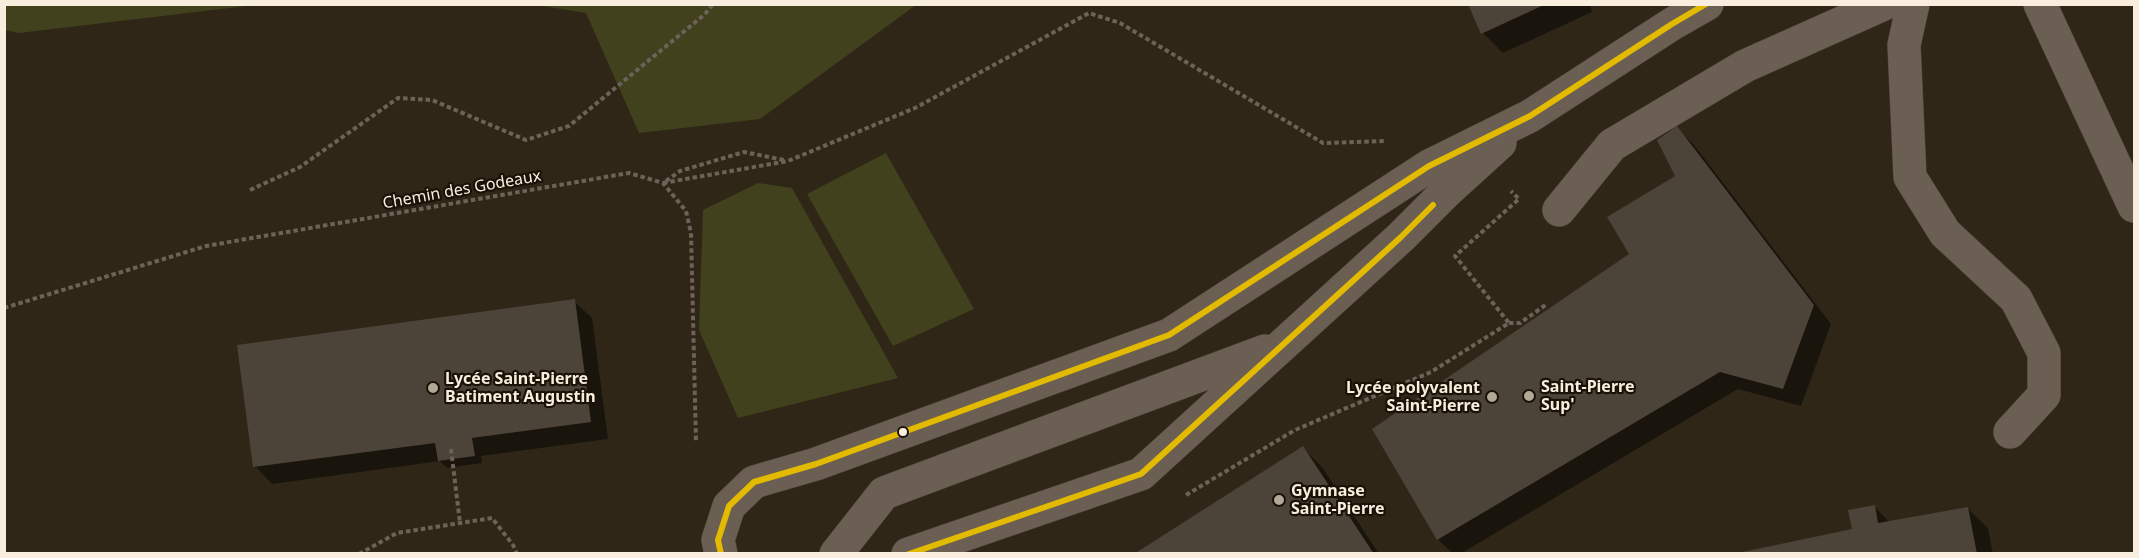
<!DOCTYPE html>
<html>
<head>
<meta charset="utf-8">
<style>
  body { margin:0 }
  #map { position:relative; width:2139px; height:558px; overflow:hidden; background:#2f2617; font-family:"Noto Sans",sans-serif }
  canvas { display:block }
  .frame { position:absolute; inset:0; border:6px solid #f9eede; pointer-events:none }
</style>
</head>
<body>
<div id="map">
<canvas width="2139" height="558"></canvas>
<div class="frame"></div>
</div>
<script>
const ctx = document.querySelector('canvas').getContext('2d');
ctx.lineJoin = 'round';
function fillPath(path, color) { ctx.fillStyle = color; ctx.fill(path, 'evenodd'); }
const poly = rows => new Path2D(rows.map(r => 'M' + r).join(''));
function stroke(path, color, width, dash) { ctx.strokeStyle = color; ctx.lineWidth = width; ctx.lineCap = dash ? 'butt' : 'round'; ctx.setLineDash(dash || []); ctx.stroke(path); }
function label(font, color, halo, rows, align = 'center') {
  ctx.font = font + ' "Noto Sans",sans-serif'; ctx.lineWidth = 4.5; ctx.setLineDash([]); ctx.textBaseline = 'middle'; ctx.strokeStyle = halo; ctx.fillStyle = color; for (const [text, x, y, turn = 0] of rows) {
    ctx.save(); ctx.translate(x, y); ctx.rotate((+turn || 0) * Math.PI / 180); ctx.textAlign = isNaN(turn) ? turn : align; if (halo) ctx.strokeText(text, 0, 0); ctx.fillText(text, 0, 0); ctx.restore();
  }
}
fillPath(poly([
  [5,4,255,4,255,5,19,33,5,30],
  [537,5,916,5,760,119,639,133,586,13],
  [886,153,974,309,893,346,807,194],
  [758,183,792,188,898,378,738,418,699,330,703,210]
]), '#41411d');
fillPath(poly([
  [1470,4,1590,4,1592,12,1503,53,1483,33],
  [1677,128,1694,145,1831,324,1801,406,1738,389,1460,554,1453,554,1438,539,1631,255,1677,176],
  [574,301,592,318,608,439,481,456,482,463,447,468,440,461,272,484,255,466],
  [1303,448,1322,467,1379,554,1137,554],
  [1875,507,1890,523,1967,508,1988,528,1993,554,1735,554,1853,530]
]), '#0007');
fillPath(poly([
  [1468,4,1546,4,1481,34],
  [1677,126,1814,305,1783,389,1720,372,1437,540,1372,429,1629,254,1607,217,1675,176,1657,140],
  [575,299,591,422,472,438,475,456,438,461,435,443,253,467,237,345],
  [1303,446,1374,554,1134,554],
  [1875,505,1878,523,1968,507,1977,554,1733,554,1852,529,1848,510]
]), '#4c4438');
const minor = poly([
  [1913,4,1904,45,1910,177,1945,233,2016,299,2044,353,2044,395,2010,432],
  [2040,4,2134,206],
  [1559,210,1612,145,1745,66,1884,4],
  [721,554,718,540,729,506,754,482,816,464,1169,335,1429,166,1530,116,1672,24,1707,4],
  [836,554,884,493,1265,351],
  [908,554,1141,474,1401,237,1446,192,1500,143]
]);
stroke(minor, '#4a4135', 34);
stroke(poly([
  [666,181,680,171,744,152,784,160],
  [663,183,788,161,915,108,1089,13,1120,23,1323,143,1385,141],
  [250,190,300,167,398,98,432,100,526,140,569,126,704,15,713,4],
  [4,308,206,246,629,173,663,183,686,211,691,233,696,443],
  [1509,323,1520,323,1547,304],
  [451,449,460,523],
  [1186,495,1295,430,1431,372,1509,323,1455,256,1519,199,1511,191],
  [359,554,397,533,492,518,513,545,517,554]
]), '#6c6258', 4, [4.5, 3]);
stroke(minor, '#6b5e52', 33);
stroke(poly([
  [721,554,718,540,729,506,754,482,816,464,1169,335,1429,166,1530,116,1672,24,1706,4],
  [909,554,1141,474,1401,237,1433,205]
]), '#e2ba00', 6);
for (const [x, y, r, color] of [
  [433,388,6,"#b2a898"],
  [1529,396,6,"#b2a898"],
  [1492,397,6,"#b2a898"],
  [903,432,5,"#f9eede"],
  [1279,500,6,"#b2a898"]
]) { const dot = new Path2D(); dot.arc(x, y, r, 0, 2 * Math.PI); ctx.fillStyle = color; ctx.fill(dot); stroke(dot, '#1a1207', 2); }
label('16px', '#f9eede', '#1a1207', [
  ["Chemin des Godeaux",462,190,-10]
]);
label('bold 16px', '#f9eede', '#1a1207', [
  ["Lycée Saint-Pierre",445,379],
  ["Batiment Augustin",445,397],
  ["Saint-Pierre",1541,387],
  ["Sup'",1541,405],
  ["Lycée polyvalent",1480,388,"right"],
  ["Saint-Pierre",1480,406,"right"],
  ["Gymnase",1291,491],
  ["Saint-Pierre",1291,509]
], 'left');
</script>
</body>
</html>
